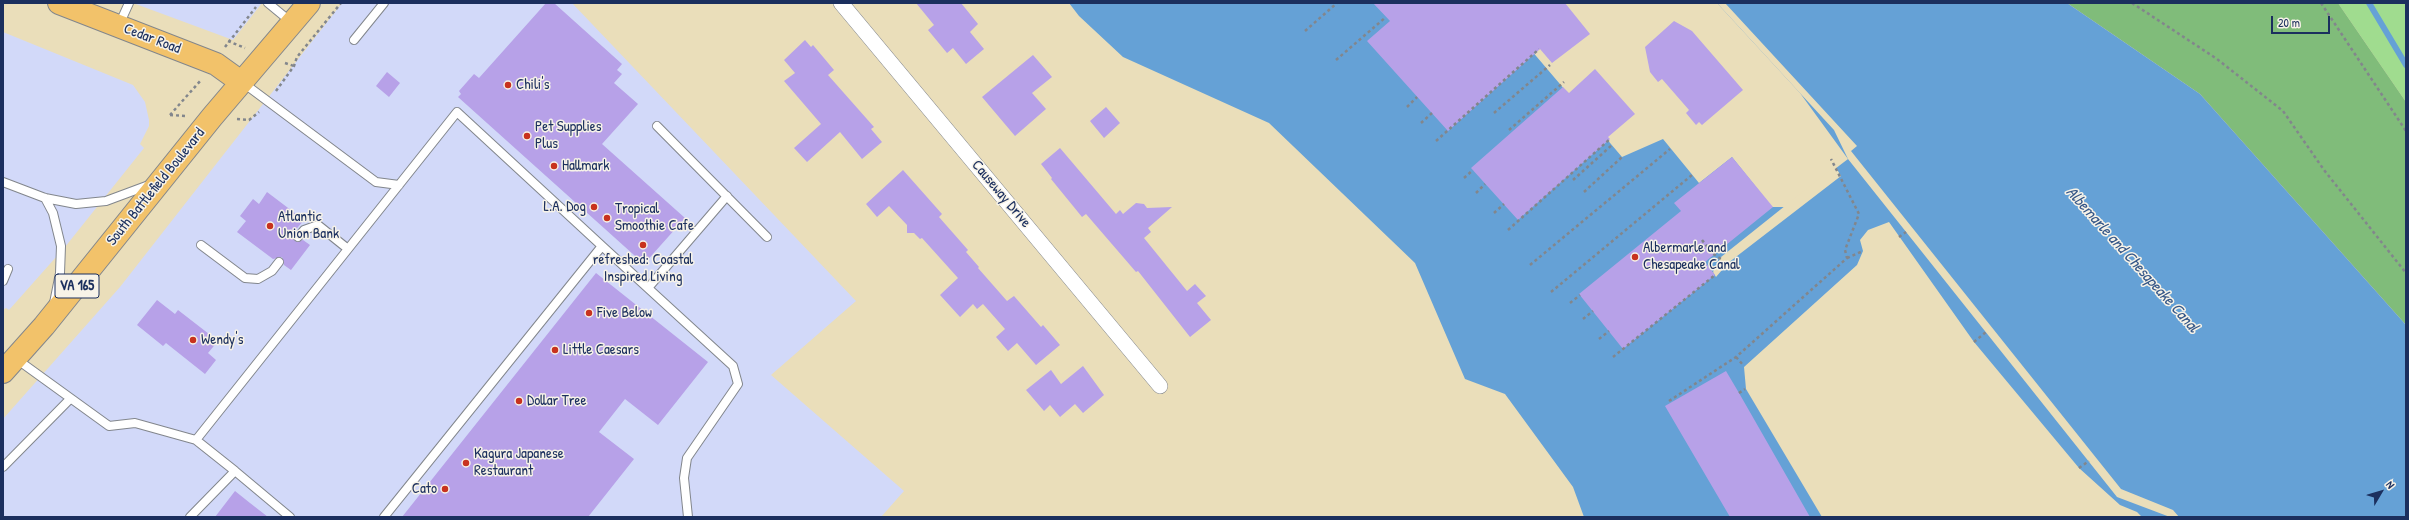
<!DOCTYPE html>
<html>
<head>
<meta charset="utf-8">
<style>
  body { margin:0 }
  #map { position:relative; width:2409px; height:520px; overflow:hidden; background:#eadeba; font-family:"Patrick Hand",sans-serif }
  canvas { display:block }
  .frame { position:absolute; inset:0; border:4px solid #1b2f5e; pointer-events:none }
  .north { position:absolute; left:2361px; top:472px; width:40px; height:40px; -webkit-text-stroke:3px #f7f3e8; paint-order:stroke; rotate:52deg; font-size:11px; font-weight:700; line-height:16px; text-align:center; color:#1b2f5e }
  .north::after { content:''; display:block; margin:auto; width:14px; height:18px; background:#1b2f5e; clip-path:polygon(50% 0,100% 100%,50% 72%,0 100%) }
  .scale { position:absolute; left:2271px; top:16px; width:59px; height:18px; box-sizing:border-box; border:2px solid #1b2f5e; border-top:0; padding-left:5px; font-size:12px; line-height:14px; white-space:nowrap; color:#1b2f5e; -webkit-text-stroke:3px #f7f3e8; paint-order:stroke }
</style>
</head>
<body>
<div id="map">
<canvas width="2409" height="520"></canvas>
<div class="frame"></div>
<div class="north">N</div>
<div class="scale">20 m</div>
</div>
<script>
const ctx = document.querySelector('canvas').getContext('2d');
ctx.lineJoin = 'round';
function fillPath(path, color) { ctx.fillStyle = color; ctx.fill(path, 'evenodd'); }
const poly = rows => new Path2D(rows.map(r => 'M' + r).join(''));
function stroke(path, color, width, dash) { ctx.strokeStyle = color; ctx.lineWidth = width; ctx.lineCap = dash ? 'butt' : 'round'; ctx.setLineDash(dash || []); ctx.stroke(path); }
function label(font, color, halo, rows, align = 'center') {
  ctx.font = font + ' "Patrick Hand",sans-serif'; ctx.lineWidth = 3; ctx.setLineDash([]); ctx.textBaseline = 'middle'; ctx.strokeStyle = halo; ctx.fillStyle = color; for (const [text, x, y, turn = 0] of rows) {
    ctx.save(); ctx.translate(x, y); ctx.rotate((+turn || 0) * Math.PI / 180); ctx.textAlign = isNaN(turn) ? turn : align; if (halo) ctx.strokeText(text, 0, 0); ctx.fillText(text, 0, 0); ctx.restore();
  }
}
fillPath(poly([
  [133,3,262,3,233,40],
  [342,3,572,3,856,301,771,375,904,491,881,517,3,517,3,419,120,287],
  [3,32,133,85,145,102,149,120,149,126,140,144,144,148,65,247,9,310,6,308,3,310]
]), '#d2d9f9');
fillPath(poly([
  [2338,3,2406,3,2406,102]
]), '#a0dc8f');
fillPath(poly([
  [2067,3,2338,3,2406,102,2406,325,2200,94]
]), '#80bc7a');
fillPath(poly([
  [1069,3,1491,3,1622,157,1663,139,1699,183,1732,157,1772,207,1785,207,1848,159,1800,93,1717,3,2067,3,2200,94,2406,325,2406,517,2142,517,2137,512,2120,505,2079,468,1974,342,1889,222,1868,230,1860,240,1863,251,1857,265,1744,367,1746,389,1822,517,1584,517,1573,487,1505,394,1465,379,1415,263,1269,123,1123,57,1079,16]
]), '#65a1d6');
fillPath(poly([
  [1717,3,1725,3,1857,146,1851,151,2121,489,2173,510,2179,517,2170,517,2117,497,1848,159,1834,130],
  [1835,166,1841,176,1728,263,1716,277,1713,272,1721,257]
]), '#eadeba');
stroke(poly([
  [2369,3,2406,65]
]), '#65a1d6', 6);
fillPath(poly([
  [546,3,554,3,622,64,617,70,622,74,614,83,638,104,602,144,685,218,644,264,458,97,461,94,459,91,474,74,479,78],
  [916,3,961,3,978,24,970,32,984,49,966,64,953,48,947,53,928,30,934,25],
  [1373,3,1565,3,1590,34,1552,63,1540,49,1448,131,1367,41,1390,21],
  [1674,21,1692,31,1743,90,1702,125,1699,122,1696,125,1686,113,1689,110,1662,79,1658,82,1650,72,1645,47],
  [805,40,811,47,813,45,834,70,828,75,874,127,871,129,882,142,862,159,840,132,807,162,794,148,821,124,784,81,795,73,784,60],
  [1033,55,1052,77,1032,93,1046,109,1015,136,982,97],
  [1595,69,1635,114,1608,137,1610,139,1518,220,1471,168,1563,87,1569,93],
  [387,72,400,83,389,97,376,86],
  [1106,107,1120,123,1104,138,1090,121],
  [1060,148,1116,214,1120,210,1123,214,1136,203,1144,204,1147,208,1172,207,1148,228,1151,232,1144,238,1187,291,1195,284,1206,296,1197,303,1211,320,1190,337,1138,271,1136,272,1086,214,1082,217,1051,179,1052,178,1041,164],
  [1732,157,1773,207,1705,262,1715,275,1623,349,1579,294,1681,211,1674,203],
  [903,170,942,214,939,217,968,250,966,252,979,267,978,268,1007,301,1014,296,1041,327,1043,325,1060,345,1036,365,1017,343,1008,351,996,337,1005,329,983,304,977,309,973,304,960,317,940,295,958,278,922,238,920,239,914,233,907,233,907,225,889,206,877,217,866,204],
  [267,192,304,220,293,233,293,238,297,242,303,240,310,245,291,270,284,265,282,257,273,259,237,232,246,221,240,216,253,199,259,204],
  [596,273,708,362,658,425,625,399,599,432,634,459,588,517,402,517],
  [157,300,175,314,178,310,218,341,208,353,216,360,205,374,166,343,163,346,137,325],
  [1083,366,1104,395,1083,413,1075,404,1060,417,1050,405,1044,411,1026,390,1051,370,1061,384],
  [1726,371,1739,393,1810,517,1730,517,1665,406],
  [235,491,250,503,268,517,215,517]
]), '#b7a1e8');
const lane = poly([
  [268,3,291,22],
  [119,25,129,3],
  [354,40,384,3],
  [242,82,376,182,399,185],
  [657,126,767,237],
  [3,182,45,198,76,204,106,201,149,185],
  [45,198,53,213,61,246,60,273,54,303],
  [298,237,304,230,318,225,348,249],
  [201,245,245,278,258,279,272,271,279,262],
  [602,246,733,366,738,384,687,458,684,478,688,517],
  [3,281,8,269],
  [648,288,727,196],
  [15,358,109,426,135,423,196,440,235,471],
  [196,440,457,112,602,246,384,517],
  [3,467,70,399],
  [190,517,235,471,290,517]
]);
const street = poly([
  [841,3,1160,386]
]);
const primary = poly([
  [59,3,216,64,241,82],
  [3,372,44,326,212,117,309,3]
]);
stroke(lane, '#82868c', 10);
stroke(street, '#82868c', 16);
stroke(primary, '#82868c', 24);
stroke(poly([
  [2132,3,2217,59,2283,111,2324,170,2406,273],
  [2321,3,2406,131],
  [1305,31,1337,3],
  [228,41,245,48],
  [225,47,256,7],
  [1336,60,1386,17],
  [285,63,294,66],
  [276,91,294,66,297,57,341,3],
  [1407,107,1417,97],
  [1494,113,1550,65],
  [170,115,186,116],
  [170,115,201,80],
  [237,119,249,120,259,112],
  [1421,123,1432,113],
  [1509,130,1564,82],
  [1436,141,1539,49],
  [1464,178,1473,170],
  [1573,180,1612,145],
  [1584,192,1622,157],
  [1476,193,1485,184],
  [1494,213,1504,204],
  [1508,230,1610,139],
  [1899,237,1906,232],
  [1702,240,1712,253,1721,259],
  [1847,258,1863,251],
  [1530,265,1670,149],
  [1551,292,1692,175],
  [1570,303,1580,295],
  [1583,319,1593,311],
  [1599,339,1609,331],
  [1974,342,1986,332],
  [1613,357,1715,275],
  [1736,357,1744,366],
  [1739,393,1745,389],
  [1669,401,1736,357,1847,258,1845,250,1859,214,1831,159],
  [2079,468,2089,461]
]), '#82868c', 2.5, [3, 3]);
stroke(lane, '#fff', 8);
stroke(street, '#fff', 15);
stroke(primary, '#f2c26a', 22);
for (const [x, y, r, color] of [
  [508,85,4,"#c8321e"],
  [527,136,4,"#c8321e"],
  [554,166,4,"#c8321e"],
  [594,207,4,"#c8321e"],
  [607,218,4,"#c8321e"],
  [270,226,4,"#c8321e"],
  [643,245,4,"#c8321e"],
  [1635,257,4,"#c8321e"],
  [589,313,4,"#c8321e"],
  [193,340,4,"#c8321e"],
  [555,350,4,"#c8321e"],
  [519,401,4,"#c8321e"],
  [466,463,4,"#c8321e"],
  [445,489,4,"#c8321e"]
]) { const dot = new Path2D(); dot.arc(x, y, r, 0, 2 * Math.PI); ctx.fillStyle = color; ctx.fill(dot); stroke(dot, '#f7f3e8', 1.5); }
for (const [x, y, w] of [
  [77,286,44]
]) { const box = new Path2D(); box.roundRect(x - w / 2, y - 12, w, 24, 3); ctx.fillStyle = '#f7f3e8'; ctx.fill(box); stroke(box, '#1b2f5e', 1); }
label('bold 14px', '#1b2f5e', null, [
  ["VA 165",77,286]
]);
label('15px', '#1b2f5e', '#f7f3e8', [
  ["Cedar Road",152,39,21],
  ["South Battlefield Boulevard",156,187,-51],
  ["Causeway Drive",1001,194,50]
]);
label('15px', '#1b2f5e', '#f7f3e8', [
  ["Chili's",516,85],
  ["Pet Supplies",535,127],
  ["Plus",535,144],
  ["Hallmark",562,166],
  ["L.A. Dog",586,207,"right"],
  ["Tropical",615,209],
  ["Smoothie Cafe",615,226],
  ["Atlantic",278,217],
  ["Union Bank",278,234],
  ["Albermarle and",1643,248],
  ["Chesapeake Canal",1643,265],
  ["refreshed: Coastal",643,260,"center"],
  ["Inspired Living",643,277,"center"],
  ["Five Below",597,313],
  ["Wendy's",201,340],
  ["Little Caesars",563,350],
  ["Dollar Tree",527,401],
  ["Kagura Japanese",474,454],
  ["Restaurant",474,471],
  ["Cato",437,489,"right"]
], 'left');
label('italic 16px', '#355788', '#f7f3e8', [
  ["Albemarle and Chesapeake Canal",2132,260,48]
]);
</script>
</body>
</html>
